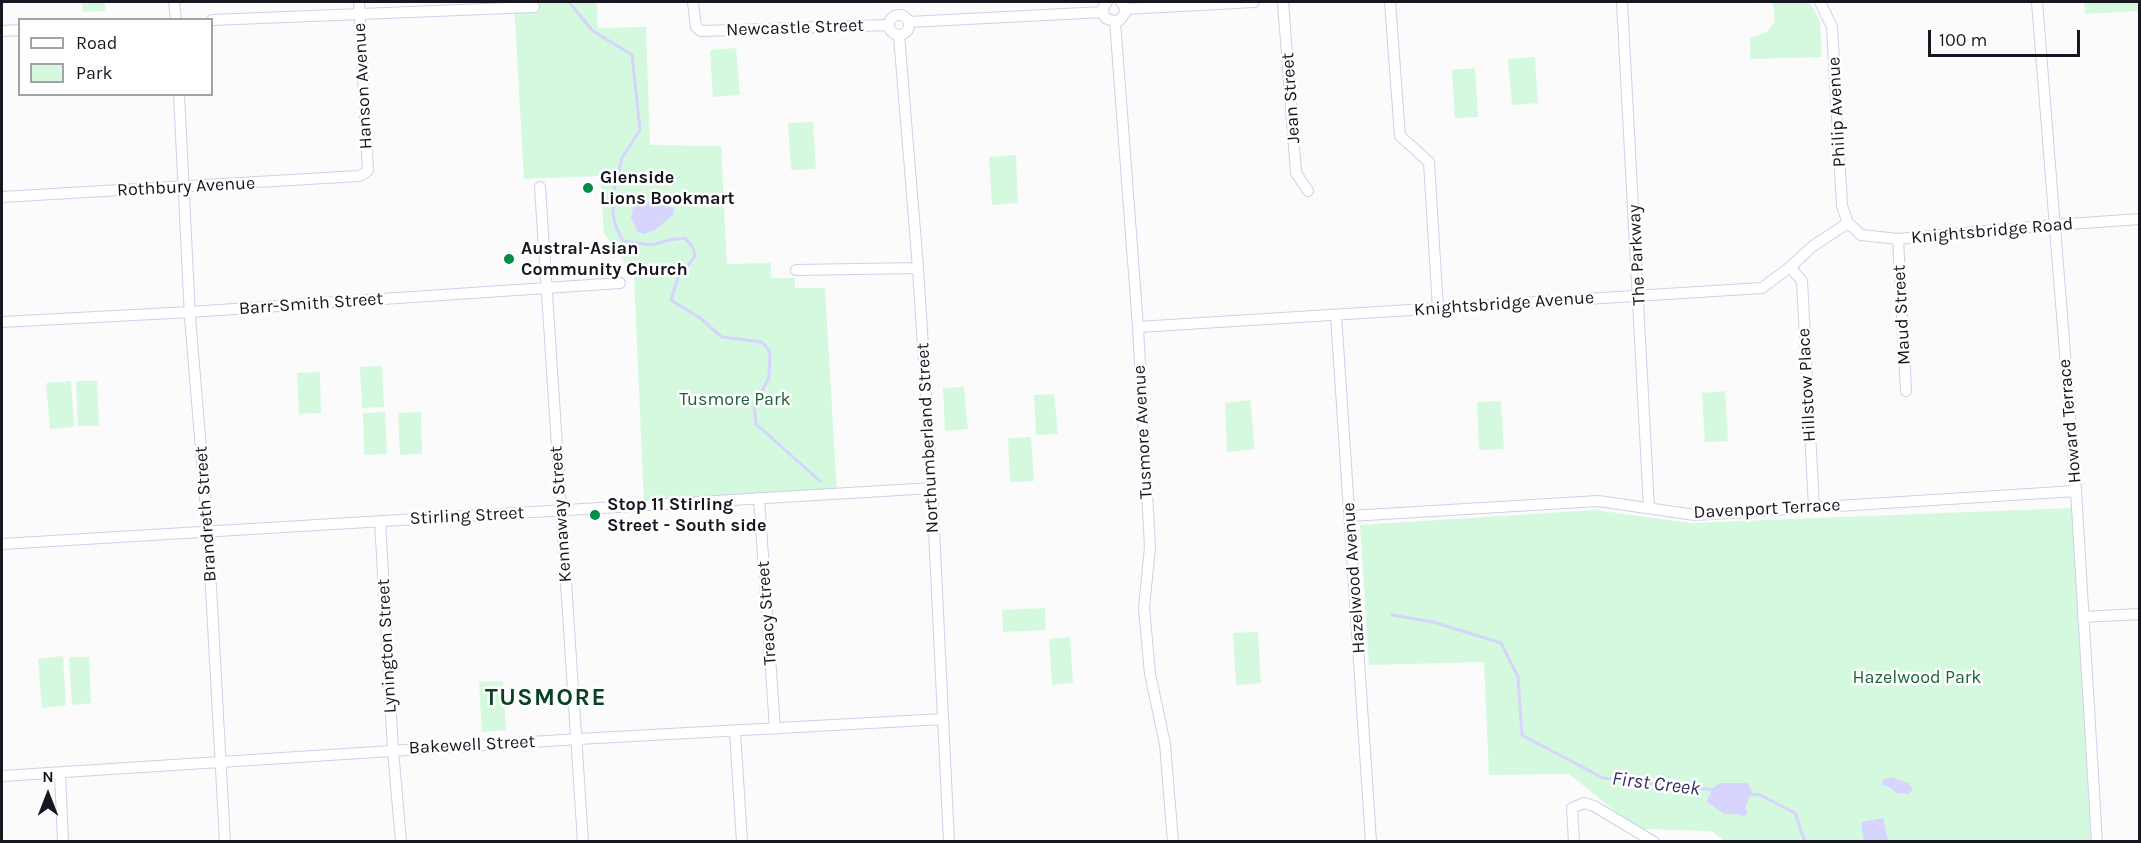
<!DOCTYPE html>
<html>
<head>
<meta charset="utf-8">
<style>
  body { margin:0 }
  #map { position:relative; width:2141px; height:843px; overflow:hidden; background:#fbfbfb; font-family:Karla,sans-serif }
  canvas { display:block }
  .frame { position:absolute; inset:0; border:3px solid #181721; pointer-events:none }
  .legend { position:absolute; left:18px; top:18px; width:195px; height:78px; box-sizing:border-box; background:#fff; border:2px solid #a3a2a6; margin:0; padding:8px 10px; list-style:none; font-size:18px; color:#181721 }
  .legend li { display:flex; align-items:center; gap:12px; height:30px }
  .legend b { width:30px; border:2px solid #a3a2a6 }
  .north { position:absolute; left:18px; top:765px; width:60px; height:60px; -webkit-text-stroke:4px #fff; paint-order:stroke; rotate:0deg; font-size:16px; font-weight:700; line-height:24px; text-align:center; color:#181721 }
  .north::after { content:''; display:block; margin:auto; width:21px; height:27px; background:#181721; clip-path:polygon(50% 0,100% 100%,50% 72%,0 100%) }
  .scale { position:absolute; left:1928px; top:30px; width:152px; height:27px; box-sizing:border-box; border:3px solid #181721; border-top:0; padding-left:8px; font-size:18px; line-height:21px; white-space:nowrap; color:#181721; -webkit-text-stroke:4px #fff; paint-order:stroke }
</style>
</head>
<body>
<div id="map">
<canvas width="2141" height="843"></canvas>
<div class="frame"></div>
<ul class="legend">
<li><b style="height:8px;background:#fff"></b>Road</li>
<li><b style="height:16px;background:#d5f9de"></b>Park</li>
</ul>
<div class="north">N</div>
<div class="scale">100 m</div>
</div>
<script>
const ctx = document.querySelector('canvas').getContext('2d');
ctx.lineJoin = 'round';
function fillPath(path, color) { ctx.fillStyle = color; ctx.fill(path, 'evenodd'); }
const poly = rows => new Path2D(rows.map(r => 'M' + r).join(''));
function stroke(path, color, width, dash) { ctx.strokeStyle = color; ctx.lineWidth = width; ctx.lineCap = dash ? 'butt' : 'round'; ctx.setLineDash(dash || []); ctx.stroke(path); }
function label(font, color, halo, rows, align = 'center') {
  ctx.font = font + ' Karla,sans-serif'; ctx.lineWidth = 5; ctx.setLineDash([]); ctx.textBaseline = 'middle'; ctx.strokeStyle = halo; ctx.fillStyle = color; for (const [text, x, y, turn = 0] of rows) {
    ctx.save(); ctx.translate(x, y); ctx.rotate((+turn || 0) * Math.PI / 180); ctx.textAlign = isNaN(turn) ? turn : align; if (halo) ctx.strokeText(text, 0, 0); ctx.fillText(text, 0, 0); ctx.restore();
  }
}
fillPath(poly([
  [82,2,105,2,105,11,83,12],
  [514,2,597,2,598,28,646,27,650,145,721,146,727,264,771,263,771,278,795,278,795,288,825,288,837,494,644,505,634,276,604,233,600,176,524,179],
  [1773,2,1809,2,1811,4,1820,22,1822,57,1750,59,1750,38,1767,32,1775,21],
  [2084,2,2139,2,2139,11,2085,14],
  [736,48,740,95,713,97,710,50],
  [1535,57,1538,103,1512,105,1508,59],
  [1475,68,1478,117,1455,118,1452,70],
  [813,122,816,169,791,170,788,123],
  [1016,155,1018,203,992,205,989,157],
  [382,366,384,407,362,408,360,367],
  [320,372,321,413,299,414,297,373],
  [71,381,74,427,50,429,46,383],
  [76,381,97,381,99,426,78,426],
  [964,387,968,429,945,431,943,388],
  [1725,391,1728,441,1705,442,1702,393],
  [1054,394,1058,434,1036,435,1034,395],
  [1250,400,1255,449,1227,452,1225,403],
  [1501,401,1504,449,1479,450,1477,402],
  [385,412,387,454,364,455,363,413],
  [421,412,422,454,400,455,398,413],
  [1031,437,1034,481,1010,482,1008,438],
  [2072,508,2091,841,1724,841,1712,831,1637,829,1569,774,1489,775,1484,662,1369,665,1360,525,1595,510,1690,523],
  [1045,608,1046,630,1003,632,1002,610],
  [1258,632,1261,683,1236,685,1233,633],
  [1070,637,1073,683,1052,685,1049,639],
  [63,656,66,705,42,708,38,659],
  [69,657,89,657,91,703,72,705],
  [503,681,506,730,482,732,479,682]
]), '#d5f9de');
fillPath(poly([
  [655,201,668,205,674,209,673,215,655,230,644,234,638,232,631,218,633,208,639,203],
  [1891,777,1908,783,1912,788,1912,791,1908,794,1896,793,1891,788,1882,785,1883,780],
  [1721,783,1748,783,1752,791,1746,806,1747,814,1744,816,1736,814,1724,814,1707,802,1709,796,1716,785],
  [1883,818,1888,841,1864,841,1861,822]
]), '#d7d4fe');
stroke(poly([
  [569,2,593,31,632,55,640,130,622,158,614,189,613,215,616,227,623,241,652,245,669,240,685,238,693,248,695,256,678,278,671,300,700,318,722,337,762,342,770,352,769,378,754,405,756,424,820,481],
  [1392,615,1433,622,1501,643,1518,677,1522,735,1603,778,1717,790],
  [1748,794,1760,795,1795,813,1805,842]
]), '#d7d4fe', 3);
const street = poly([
  [174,2,176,20],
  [693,2,696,27,701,31,889,25],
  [1107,2,1103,8,1104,16,1107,19,1115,21,1120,20,1125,13,1124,5,1121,2],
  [1283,2,1296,173,1308,191],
  [1390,2,1400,136,1429,162,1438,309],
  [1622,2,1649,508],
  [1820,2,1832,27,1842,206,1848,223,1861,235,1898,239,2054,225,2140,219],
  [2037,2,2076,491,2097,842],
  [1125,9,1254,2],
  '889 25a10 10 0 1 1 20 0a10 10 0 1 1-20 0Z',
  [212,20,534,7],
  [1115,21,1138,327,1150,547,1144,608,1150,674,1165,744,1173,842],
  [909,22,1103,12],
  [2,31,20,30],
  [899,35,918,268,932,488,949,842],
  [179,94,190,317,208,533,225,842],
  [540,187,583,842],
  [2,197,359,176,365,173,368,170,359,2],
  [1898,239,1906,391],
  [1790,267,1802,281,1814,507],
  [796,270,918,268],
  [1336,315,1371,842],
  [2,322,190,312,620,283],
  [1138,327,1762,288,1790,267,1813,246,1848,223],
  [759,498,775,729],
  [1350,516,1598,501,1695,515,2076,491],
  [380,521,393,750,401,842],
  [2,544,932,488],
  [2083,617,2140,614],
  [735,731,742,842],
  [60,773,63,842],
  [2,776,578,739,943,719],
  [1574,842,1572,808,1584,803,1594,806,1654,842]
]);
stroke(street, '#d0cfeb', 12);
stroke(street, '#fff', 10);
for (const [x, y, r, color] of [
  [588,188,6,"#018c49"],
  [509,259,6,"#018c49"],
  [595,515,6,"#018c49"]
]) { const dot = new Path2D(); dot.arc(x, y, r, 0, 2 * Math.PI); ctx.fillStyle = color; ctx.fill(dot); stroke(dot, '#fff', 2); }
label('18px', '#181721', '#fff', [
  ["Newcastle Street",795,28,-2],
  ["Hanson Avenue",363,86,-93],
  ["Jean Street",1291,98,-94],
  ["Philip Avenue",1837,112,-93],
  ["Rothbury Avenue",186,187,-3],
  ["Knightsbridge Road",1992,231,-5],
  ["The Parkway",1637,255,-93],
  ["Barr-Smith Street",311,304,-4],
  ["Knightsbridge Avenue",1504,304,-4],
  ["Maud Street",1902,315,-93],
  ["Hillstow Place",1807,385,-93],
  ["Howard Terrace",2070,421,-95],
  ["Tusmore Avenue",1143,432,-93],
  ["Northumberland Street",928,438,-93],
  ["Davenport Terrace",1767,509,-3],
  ["Brandreth Street",206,514,-94],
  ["Kennaway Street",561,514,-94],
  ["Stirling Street",467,516,-3],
  ["Hazelwood Avenue",1354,578,-94],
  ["Treacy Street",767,613,-94],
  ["Lynington Street",387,646,-93],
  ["Bakewell Street",472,745,-3]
]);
label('bold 18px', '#181721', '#fff', [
  ["Glenside",600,178],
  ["Lions Bookmart",600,199],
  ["Austral-Asian",521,249],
  ["Community Church",521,270],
  ["Stop 11 Stirling",607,505],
  ["Street - South side",607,526]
], 'left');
label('18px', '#196438', '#fff', [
  ["Tusmore Park",735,400],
  ["Hazelwood Park",1917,678]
]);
label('italic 20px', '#382d6a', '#fff', [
  ["First Creek",1656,784,7]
]);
ctx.letterSpacing = '1.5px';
label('bold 24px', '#094222', '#fff', [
  ["TUSMORE",546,698]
]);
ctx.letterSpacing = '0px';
</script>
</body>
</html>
